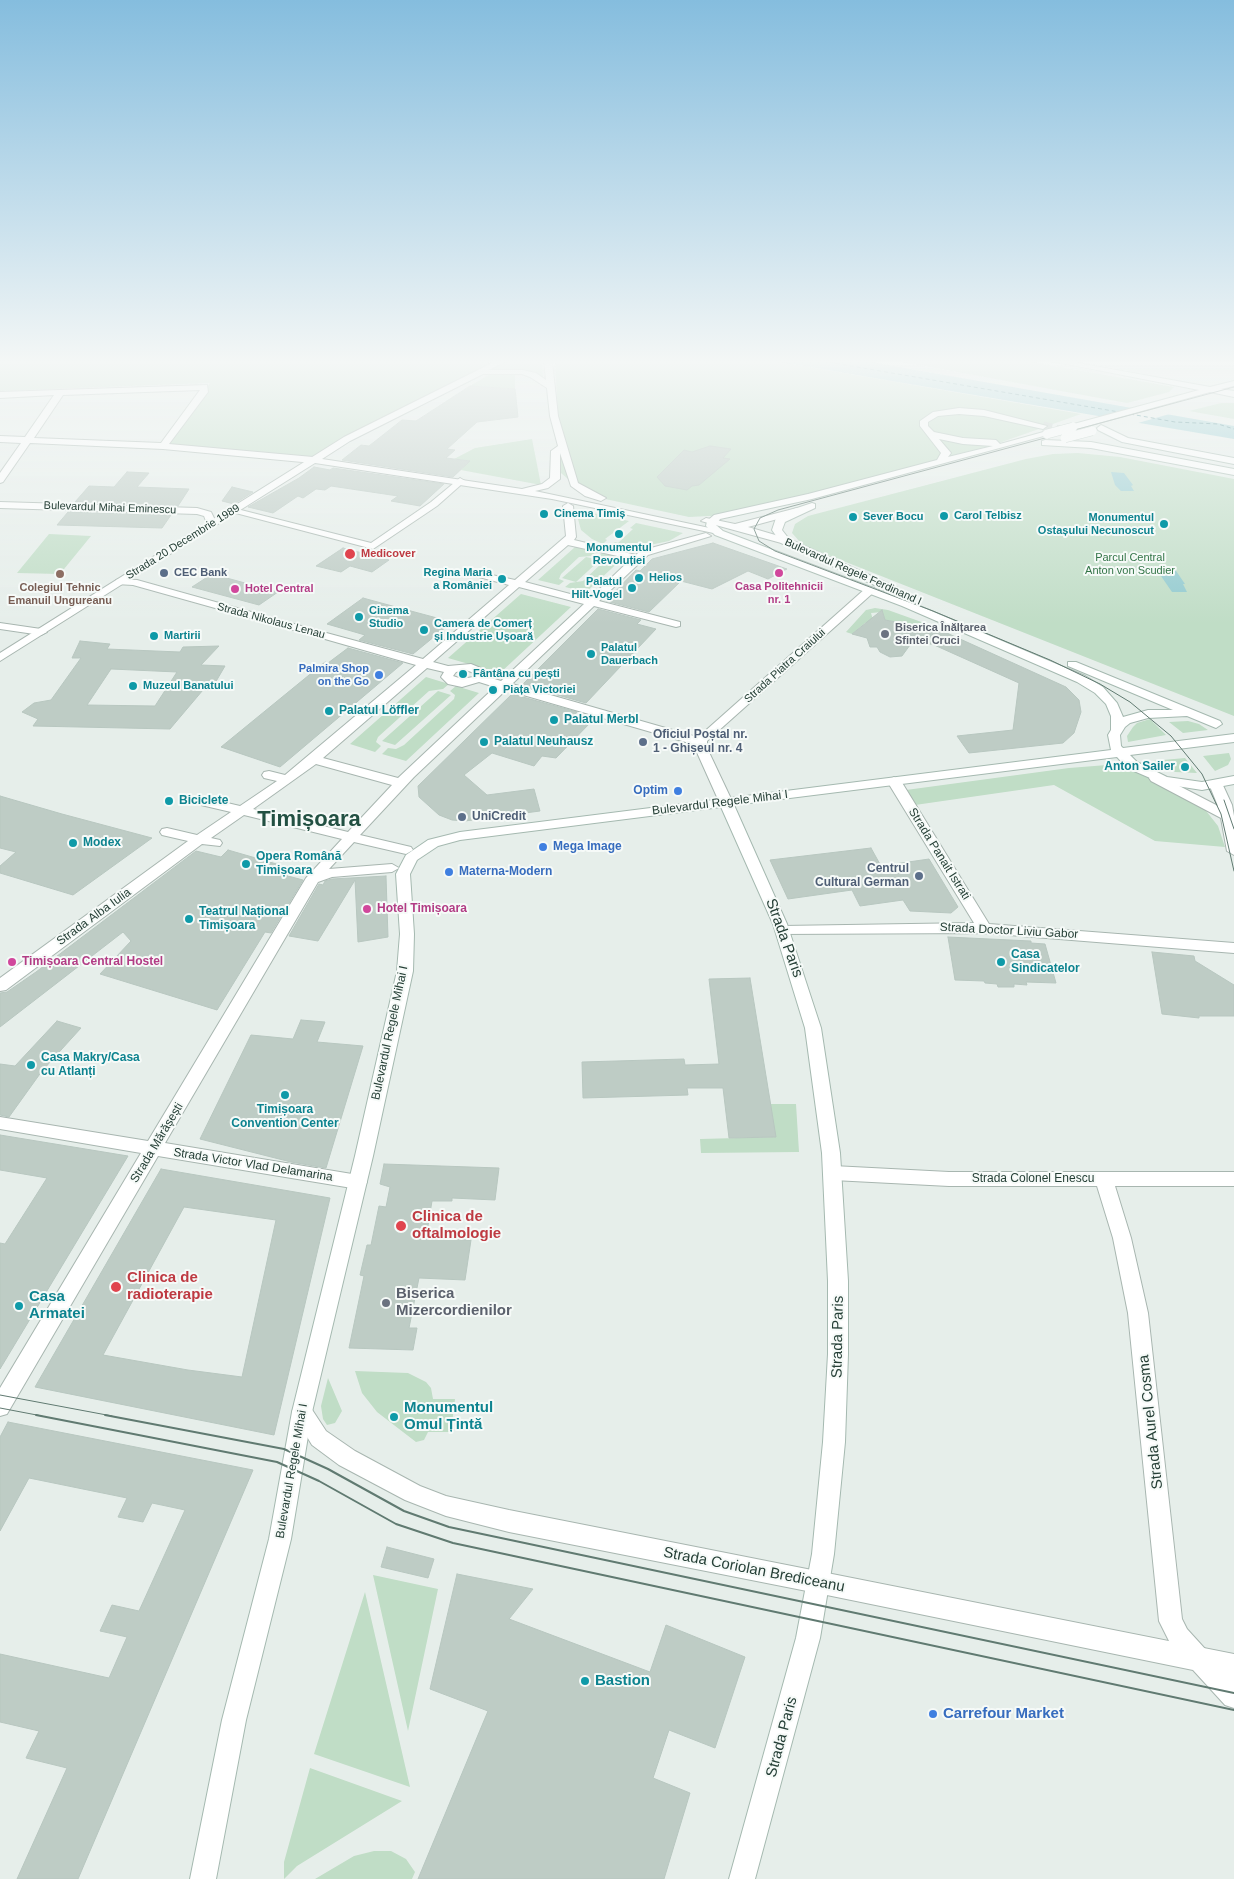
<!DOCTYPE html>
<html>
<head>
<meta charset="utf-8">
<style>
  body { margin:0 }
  canvas { display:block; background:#e6eeea }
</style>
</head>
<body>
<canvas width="1234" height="1879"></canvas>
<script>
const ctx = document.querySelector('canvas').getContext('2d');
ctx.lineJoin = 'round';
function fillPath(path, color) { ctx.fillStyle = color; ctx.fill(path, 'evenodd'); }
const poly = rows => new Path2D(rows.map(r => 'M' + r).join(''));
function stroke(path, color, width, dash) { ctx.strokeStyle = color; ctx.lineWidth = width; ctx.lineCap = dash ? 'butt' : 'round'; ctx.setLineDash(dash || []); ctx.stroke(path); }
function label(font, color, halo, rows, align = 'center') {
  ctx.font = font + ' Arial,sans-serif'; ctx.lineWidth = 4; ctx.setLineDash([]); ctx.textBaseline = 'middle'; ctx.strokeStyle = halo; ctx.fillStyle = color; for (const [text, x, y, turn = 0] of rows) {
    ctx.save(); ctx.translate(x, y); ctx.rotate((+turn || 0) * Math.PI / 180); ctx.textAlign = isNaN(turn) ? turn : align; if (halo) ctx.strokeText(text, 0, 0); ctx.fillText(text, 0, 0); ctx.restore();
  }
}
fillPath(poly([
  [0,361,488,361,489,367,315,459,163,446,210,383,0,391],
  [508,361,542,361,543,377,525,370,489,369],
  [555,361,774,361,1081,414,988,447,730,515,689,517,596,497,582,491,561,473],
  [897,361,1026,361,1174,387,1169,392,1127,403],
  [492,373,515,374,515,389,470,386],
  [1221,403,1234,403,1234,419,1189,411],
  [532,439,541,485,461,470,469,461,454,459,475,448],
  [1078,453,1120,457,1234,479,1234,716,808,547,800,542,792,533,795,524,808,516,1026,459,1053,454],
  [583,511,629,521,605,539,607,540,603,544,592,539,581,530,578,519],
  [636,523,683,533,669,541,650,545,611,546,615,542,618,543,633,529,630,528],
  [49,534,91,536,60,574,17,573],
  [575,547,596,552,591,556,579,557,561,574,559,579,564,581,559,585,538,580],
  [602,553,623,558,586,592,565,587,570,583,583,581,603,562,598,557],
  [586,557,600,560,576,582,562,578],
  [521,594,571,607,500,673,448,658],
  [875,608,888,610,927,624,918,631,901,623,885,620,882,612,871,613,873,620,865,623,852,634,846,632,866,610],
  [426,677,449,684,443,689,429,691,378,737,376,742,381,746,375,752,350,744],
  [456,686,479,693,406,761,382,754,388,748,396,749,404,745,454,699,455,695,450,691],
  [438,691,451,695,395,745,382,741],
  [1150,719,1166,735,1128,742,1127,736,1133,727,1137,723],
  [1188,721,1199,724,1208,730,1183,733,1169,722],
  [1229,753,1231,759,1228,765,1215,771,1203,756],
  [1185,758,1197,773,1175,772,1160,768,1152,761],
  [1107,765,1124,767,1143,773,1203,807,1218,826,1225,847,1155,841,1054,785,915,805,906,790,1069,768],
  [770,1104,796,1104,799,1152,701,1153,700,1139,775,1137],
  [355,1371,408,1373,426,1382,431,1388,433,1399,455,1399,451,1432,428,1432,424,1440,416,1442,377,1412,362,1393],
  [328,1378,342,1411,335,1423,327,1425,323,1419,321,1406],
  [373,1575,438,1589,408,1731],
  [365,1592,410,1787,314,1754],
  [310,1768,402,1801,297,1866,284,1879,284,1862],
  [374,1851,391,1851,406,1859,415,1872,412,1879,315,1879,354,1856]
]), '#c0ddc6');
fillPath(poly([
  [774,361,865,361,1234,426,1234,439],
  [1111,472,1124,473,1133,485,1131,486,1134,491,1121,491,1115,485],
  [1159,568,1174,568,1185,584,1183,584,1187,592,1172,592,1161,576,1163,575]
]), '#92cacf');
fillPath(poly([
  [1139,407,1173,413,1131,425,1095,418]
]), '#e6eeea');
stroke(poly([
  [822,361,1119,412],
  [1130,414,1175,422,1218,424,1234,429]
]), '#227078', 1, [4, 3]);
const building = poly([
  [470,386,515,389,518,417,477,422,447,449,455,450,446,458,470,461,453,477,342,460,361,445,369,446,402,420,416,421,470,386],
  [710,446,731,449,723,458,730,459,699,485,692,486,687,490,665,486,657,477,684,450,692,452,710,446],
  [314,467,330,470,333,468,444,484,420,506,391,501,398,496,331,486,325,490,316,489,303,498,298,496,273,513,248,507,299,478,314,467],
  [127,472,149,473,137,487,189,489,178,506,75,502,89,486,114,487,127,472],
  [232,487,253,492,234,504,222,501,232,487],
  [68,512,171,515,162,528,57,525,68,512],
  [713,543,787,569,768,579,748,571,712,589,681,581,649,612,606,601,636,570,640,571,652,559,713,543],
  [343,548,389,560,372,572,350,566,341,572,316,566,343,548],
  [212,574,278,592,259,605,192,587,212,574],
  [363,598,396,607,452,622,413,654,359,640,365,635,327,624,363,598],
  [598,609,641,620,637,624,656,629,586,703,522,685,598,609],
  [882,610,885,620,901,623,918,631,927,624,1066,687,1079,700,1081,712,1074,733,1063,743,969,753,957,736,1013,730,1019,683,932,644,910,645,902,656,890,657,880,652,877,647,870,647,867,638,852,634,882,610],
  [80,641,110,644,107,649,180,652,183,647,219,646,201,665,225,666,211,690,203,690,170,729,33,726,38,719,22,712,34,703,51,700,81,658,72,658,80,641],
  [111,669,177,672,155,706,87,705,111,669],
  [348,648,403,663,280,767,221,747,325,662,328,663,348,648],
  [512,694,577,712,573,717,591,722,556,758,542,756,534,766,492,753,464,775,487,795,534,789,540,811,465,821,452,820,439,815,419,797,418,786,512,694],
  [0,796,62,814,152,838,73,895,0,873,0,866,16,852,0,848,0,796],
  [871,848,881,866,929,859,958,907,951,913,910,911,903,900,860,906,852,890,788,899,770,860,871,848],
  [228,850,280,865,273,872,303,880,271,933,265,932,217,1010,100,974,131,941,123,932,0,1027,0,993,7,992,36,972,196,851,221,857,228,850],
  [386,876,388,937,358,942,355,880,318,941,289,936,319,884,323,885,325,881,332,879,386,876],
  [948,937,1031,941,1031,943,1045,944,1056,983,1026,982,1027,985,1014,984,1014,987,998,987,997,984,985,983,984,981,955,980,948,937],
  [1152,952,1194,956,1195,961,1234,985,1234,1016,1199,1016,1199,1018,1162,1014,1152,952],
  [750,978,776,1137,729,1138,723,1088,687,1088,688,1095,583,1098,582,1062,684,1059,685,1065,719,1064,709,979,750,978],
  [301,1020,325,1022,317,1042,363,1046,326,1168,291,1162,200,1139,251,1035,293,1039,301,1020],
  [57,1021,81,1028,42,1071,9,1117,0,1115,0,1064,15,1066,57,1021],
  [0,1135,128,1156,0,1369,0,1243,5,1244,47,1178,0,1170,0,1135],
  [384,1164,499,1168,495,1200,452,1198,452,1201,432,1201,426,1238,471,1240,465,1280,419,1278,409,1328,417,1328,413,1350,349,1348,364,1276,360,1275,367,1245,371,1245,379,1206,386,1207,390,1187,380,1184,384,1164],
  [161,1169,330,1198,274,1435,35,1387,161,1169],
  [184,1207,276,1220,242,1377,188,1370,103,1355,184,1207],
  [8,1422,253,1470,78,1879,17,1879,67,1768,26,1758,39,1731,0,1722,0,1654,109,1678,127,1637,100,1631,112,1605,139,1611,185,1510,152,1503,143,1522,118,1517,127,1498,29,1478,0,1531,0,1437,8,1422],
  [387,1547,434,1559,428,1578,381,1567,387,1547],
  [457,1574,533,1589,509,1619,650,1672,666,1625,745,1657,715,1748,669,1730,653,1778,690,1793,664,1879,418,1879,488,1711,430,1689,457,1574]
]);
fillPath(building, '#beccc5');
stroke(building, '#b8c7c0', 1);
stroke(poly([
  [1043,426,1073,433]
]), '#bfcbc6', 9, [9, 4.5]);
const pedestrian = poly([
  [568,503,573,506,576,537,574,540,636,555,640,551,706,533,711,536,648,555,599,601,680,622,680,626,676,627,594,606,512,684,704,739,706,742,704,745,696,745,506,690,414,777,360,835,411,847,413,850,406,854,354,842,329,869,392,864,399,868,392,872,332,877,318,882,165,1143,358,1175,364,1177,367,1182,364,1187,358,1189,158,1156,7,1414,0,1416,0,1388,141,1153,0,1129,0,1117,148,1141,306,878,342,839,244,815,211,838,220,840,222,843,220,846,202,844,6,990,0,991,0,978,188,841,162,835,160,832,162,829,167,828,197,835,231,812,201,805,199,802,201,799,206,798,240,806,277,781,264,778,262,775,264,772,269,771,285,775,416,665,311,635,311,631,319,631,423,659,509,585,464,573,464,569,515,580,566,536,563,506,568,503],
  [568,545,631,559,589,599,525,582,568,545],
  [519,587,584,604,501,681,485,676,483,669,471,664,448,666,433,662,519,587],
  [427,668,444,672,441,677,448,684,462,687,479,682,495,687,398,778,323,758,427,668],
  [466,670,474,673,473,677,462,679,453,676,456,672,466,670],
  [316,764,392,785,348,832,253,809,316,764]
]);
const minor = poly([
  [207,385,208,392,169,444,313,457,318,460,313,463,163,449,30,443,3,482,0,483,0,473,21,443,0,442,0,436,25,437,54,395,0,398,0,392,207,385],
  [200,390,161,443,34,438,63,395,200,390],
  [460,478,465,481,463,483,437,506,373,549,228,511,233,508,371,543,431,502,460,478],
  [0,502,197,508,211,512,217,524,208,526,204,516,197,514,0,508,0,502],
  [120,579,137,580,319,631,321,633,315,636,133,585,116,584,116,580,120,579],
  [870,587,874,588,874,592,707,741,707,748,733,803,731,806,721,806,695,748,695,740,866,588,870,587],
  [0,623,41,629,47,632,41,635,0,629,0,623],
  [894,777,901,781,989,924,1234,943,1234,953,984,933,778,934,776,931,778,928,783,926,974,923,887,781,894,777],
  [833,1166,949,1172,1234,1172,1234,1186,1115,1186,1131,1238,1148,1313,1182,1619,1187,1629,1207,1651,1211,1659,1207,1667,1199,1671,1191,1667,1171,1645,1159,1621,1128,1313,1113,1238,1097,1186,949,1186,833,1180,827,1178,824,1173,827,1168,833,1166],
  [302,1403,309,1405,326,1431,355,1451,420,1486,446,1496,509,1510,817,1571,825,1574,828,1582,825,1590,817,1593,509,1532,446,1516,405,1500,339,1465,312,1445,292,1412,295,1405,302,1403]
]);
const tertiary = poly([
  [496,361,506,361,489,370,522,370,536,373,546,380,544,361,552,361,558,416,578,483,606,498,601,501,585,496,571,486,560,453,560,479,548,488,535,491,719,530,724,533,723,535,552,499,315,463,0,661,0,653,344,437,496,361],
  [483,374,522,374,530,377,547,388,550,416,558,446,551,451,550,478,542,484,522,489,322,459,350,441,483,374],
  [797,508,802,511,800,513,748,527,789,539,789,543,785,544,701,521,706,518,735,524,797,508],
  [1156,774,1218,806,1209,784,1211,781,1221,781,1232,805,1234,816,1234,855,1227,851,1221,818,1151,781,1149,778,1151,775,1156,774],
  [817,1571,1234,1654,1234,1708,1225,1705,1193,1670,817,1593,809,1590,806,1582,809,1574,817,1571]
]);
const secondary = poly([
  [1051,361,1067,361,1210,387,1234,381,1234,386,1221,389,1234,391,1234,397,1210,392,1073,430,1070,429,1070,425,1199,390,1051,361],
  [959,408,984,410,1047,426,1043,429,984,416,959,414,938,416,928,422,928,426,934,432,963,438,996,440,1000,444,1047,431,1051,434,812,499,720,519,716,525,723,531,910,602,1085,676,1103,687,1117,703,1123,717,1148,710,1173,710,1068,666,1068,662,1076,662,1220,721,1222,724,1216,728,1187,716,1148,718,1130,723,1125,727,1120,735,1121,746,1123,748,1234,734,1234,742,1130,755,1137,762,1167,777,1202,782,1234,776,1234,784,1202,790,1164,784,1127,768,1117,757,734,805,787,924,821,1028,840,1153,848,1281,848,1354,845,1442,834,1554,820,1638,755,1879,729,1879,796,1638,812,1554,823,1442,828,1354,828,1281,822,1153,805,1028,773,924,721,807,460,840,438,846,417,860,410,874,414,934,413,971,373,1156,312,1412,291,1539,246,1720,216,1879,190,1879,222,1720,269,1539,292,1412,355,1156,397,971,400,934,396,874,406,855,428,840,460,832,1111,750,1108,735,1111,730,1111,716,1106,704,1095,693,1077,682,902,606,715,535,706,526,707,521,714,515,808,494,937,460,941,453,920,426,920,421,933,412,959,408],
  [939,439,963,444,993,446,948,457,951,453,939,439],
  [1101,425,1128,438,1234,458,1234,464,1122,442,1098,430,1097,428,1101,425],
  [1045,440,1091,442,1234,469,1234,475,1091,448,1042,445,1042,441,1045,440],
  [812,503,815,504,815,508,785,522,782,530,789,539,898,588,898,592,890,592,781,543,772,530,776,518,791,510,812,503]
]);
stroke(pedestrian, '#a8b6b0', 2);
stroke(minor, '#a8b6b0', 2);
stroke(tertiary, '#a8b6b0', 2);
stroke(secondary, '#a5b9b0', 2);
fillPath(pedestrian, '#fff');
fillPath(minor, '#fff');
fillPath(tertiary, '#fff');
fillPath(secondary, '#fff');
stroke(poly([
  [1234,387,778,510,760,518,754,529,759,541,775,551,933,611,1050,660,1100,684,1130,702,1171,736,1202,774,1221,814,1234,871],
  [1224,800,1234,829],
  [0,1395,112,1416],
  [0,1408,42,1416]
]), '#607a71', 1);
stroke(poly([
  [36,1415,277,1462,319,1481,396,1524,453,1543,1234,1710],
  [105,1415,284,1449,328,1469,404,1511,449,1527,1234,1693]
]), '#607a71', 2);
const secondaryBridge = poly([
  [1047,434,1073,427],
  [1065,438,1092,431]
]);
stroke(secondaryBridge, '#a5b9b0', 10, []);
stroke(secondaryBridge, '#fff', 9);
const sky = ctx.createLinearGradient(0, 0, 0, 624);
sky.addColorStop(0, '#85bdde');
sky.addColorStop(0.58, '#f4f7f6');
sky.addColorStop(1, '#f4f7f600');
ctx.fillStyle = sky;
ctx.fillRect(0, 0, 1234, 624);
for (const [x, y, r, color] of [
  [544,514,5,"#0f9aa8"],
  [944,516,5,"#0f9aa8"],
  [853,517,5,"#0f9aa8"],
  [1164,524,5,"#0f9aa8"],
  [619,534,5,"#0f9aa8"],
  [350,554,6,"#e0444e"],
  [164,573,5,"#5c6f8a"],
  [779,573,5,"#d1479c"],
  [60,574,5,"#8d6e63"],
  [639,578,5,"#0f9aa8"],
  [502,579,5,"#0f9aa8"],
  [632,588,5,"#0f9aa8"],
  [235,589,5,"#d1479c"],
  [359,617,5,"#0f9aa8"],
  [424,630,5,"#0f9aa8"],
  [885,634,5,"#6b7280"],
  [154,636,5,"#0f9aa8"],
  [591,654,5,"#0f9aa8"],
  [463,674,5,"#0f9aa8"],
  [379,675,5,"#3f7fe0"],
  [133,686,5,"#0f9aa8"],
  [493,690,5,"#0f9aa8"],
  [329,711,5,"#0f9aa8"],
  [554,720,5,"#0f9aa8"],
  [484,742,5,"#0f9aa8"],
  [643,742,5,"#5c6f8a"],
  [1185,767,5,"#0f9aa8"],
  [678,791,5,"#3f7fe0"],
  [169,801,5,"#0f9aa8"],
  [462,817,5,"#5c6f8a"],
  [73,843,5,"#0f9aa8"],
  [543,847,5,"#3f7fe0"],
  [246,864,5,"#0f9aa8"],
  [449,872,5,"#3f7fe0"],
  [919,876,5,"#5c6f8a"],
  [367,909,5,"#d1479c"],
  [189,919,5,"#0f9aa8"],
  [12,962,5,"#d1479c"],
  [1001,962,5,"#0f9aa8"],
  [31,1065,5,"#0f9aa8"],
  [285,1095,5,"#0f9aa8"],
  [401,1226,6,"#e0444e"],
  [116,1287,6,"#e0444e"],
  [386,1303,5,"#6b7280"],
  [19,1306,5,"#0f9aa8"],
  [394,1417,5,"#0f9aa8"],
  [585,1681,5,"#0f9aa8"],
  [933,1714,5,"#3f7fe0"]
]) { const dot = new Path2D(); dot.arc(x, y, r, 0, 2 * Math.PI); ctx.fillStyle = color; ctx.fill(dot); stroke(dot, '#f6faf8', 2); }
label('11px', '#253f36', '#f6faf8', [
  ["Bulevardul Mihai Eminescu",110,508,2],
  ["Strada 20 Decembrie 1989",183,542,-32],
  ["Bulevardul Regele Ferdinand I",853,572,24],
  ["Strada Nikolaus Lenau",271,621,15],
  ["Strada Piatra Craiului",785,666,-42]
]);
label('bold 11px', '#0d838f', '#f6faf8', [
  ["Cinema Timiș",554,514],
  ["Carol Telbisz",954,516],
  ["Sever Bocu",863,517],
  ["Monumentul",1154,518,"right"],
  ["Ostașului Necunoscut",1154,531,"right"],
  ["Monumentul",619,548,"center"],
  ["Revoluției",619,561,"center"],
  ["Regina Maria",492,573,"right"],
  ["a României",492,586,"right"],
  ["Helios",649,578],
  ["Palatul",622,582,"right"],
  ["Hilt-Vogel",622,595,"right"],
  ["Cinema",369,611],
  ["Studio",369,624],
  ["Camera de Comerț",434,624],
  ["și Industrie Ușoară",434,637],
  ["Martirii",164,636],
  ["Palatul",601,648],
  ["Dauerbach",601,661],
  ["Fântâna cu pești",473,674],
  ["Muzeul Banatului",143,686],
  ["Piața Victoriei",503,690]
], 'left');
label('bold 11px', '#be3a42', '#f6faf8', [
  ["Medicover",361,554]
], 'left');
label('11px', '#327447', '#f6faf8', [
  ["Parcul Central",1130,558],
  ["Anton von Scudier",1130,571]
]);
label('bold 11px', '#4e5e75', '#f6faf8', [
  ["CEC Bank",174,573]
], 'left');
label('bold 11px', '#b23c85', '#f6faf8', [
  ["Casa Politehnicii",779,587],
  ["nr. 1",779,600],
  ["Hotel Central",245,589,"left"]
]);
label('bold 11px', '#785e54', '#f6faf8', [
  ["Colegiul Tehnic",60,588],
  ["Emanuil Ungureanu",60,601]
]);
label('bold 11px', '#5b616d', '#f6faf8', [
  ["Biserica Înălțarea",895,628],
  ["Sfintei Cruci",895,641]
], 'left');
label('bold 11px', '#366cbe', '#f6faf8', [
  ["Palmira Shop",369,669],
  ["on the Go",369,682]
], 'right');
label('bold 12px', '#0d838f', '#f6faf8', [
  ["Palatul Löffler",339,711],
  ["Palatul Merbl",564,720],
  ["Palatul Neuhausz",494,742],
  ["Anton Sailer",1175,767,"right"],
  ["Biciclete",179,801],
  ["Modex",83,843],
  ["Opera Română",256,857],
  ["Timișoara",256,871],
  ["Teatrul Național",199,912],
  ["Timișoara",199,926],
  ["Casa",1011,955],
  ["Sindicatelor",1011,969],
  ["Casa Makry/Casa",41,1058],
  ["cu Atlanți",41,1072],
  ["Timișoara",285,1110,"center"],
  ["Convention Center",285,1124,"center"]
], 'left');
label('bold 12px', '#4e5e75', '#f6faf8', [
  ["Oficiul Poștal nr.",653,735],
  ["1 - Ghișeul nr. 4",653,749],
  ["UniCredit",472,817],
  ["Centrul",909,869,"right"],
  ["Cultural German",909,883,"right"]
], 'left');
label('bold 12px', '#366cbe', '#f6faf8', [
  ["Optim",668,791,"right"],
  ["Mega Image",553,847],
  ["Materna-Modern",459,872]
], 'left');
label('12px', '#253f36', '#f6faf8', [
  ["Bulevardul Regele Mihai I",720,803,-7],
  ["Strada Panait Istrati",939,854,58],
  ["Strada Alba Iulia",94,917,-36],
  ["Strada Doctor Liviu Gabor",1009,931,3],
  ["Bulevardul Regele Mihai I",390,1033,-78],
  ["Strada Mărășești",157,1143,-59],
  ["Strada Victor Vlad Delamarina",253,1165,9],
  ["Strada Colonel Enescu",1033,1179],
  ["Bulevardul Regele Mihai I",292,1471,-80]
]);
label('bold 12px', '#b23c85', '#f6faf8', [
  ["Hotel Timișoara",377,909],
  ["Timișoara Central Hostel",22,962]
], 'left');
label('15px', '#253f36', '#f6faf8', [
  ["Strada Paris",784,938,70],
  ["Strada Paris",838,1337,-89],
  ["Strada Aurel Cosma",1151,1422,-96],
  ["Strada Coriolan Brediceanu",754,1570,11],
  ["Strada Paris",782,1737,-75]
]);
label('bold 15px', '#be3a42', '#f6faf8', [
  ["Clinica de",412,1217],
  ["oftalmologie",412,1234],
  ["Clinica de",127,1278],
  ["radioterapie",127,1295]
], 'left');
label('bold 15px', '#5b616d', '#f6faf8', [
  ["Biserica",396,1294],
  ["Mizercordienilor",396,1311]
], 'left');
label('bold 15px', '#0d838f', '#f6faf8', [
  ["Casa",29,1297],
  ["Armatei",29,1314],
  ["Monumentul",404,1408],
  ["Omul Țintă",404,1425],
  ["Bastion",595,1681]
], 'left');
label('bold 15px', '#366cbe', '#f6faf8', [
  ["Carrefour Market",943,1714]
], 'left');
label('bold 22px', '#225042', '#f6faf8', [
  ["Timișoara",309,820]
]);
</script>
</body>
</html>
